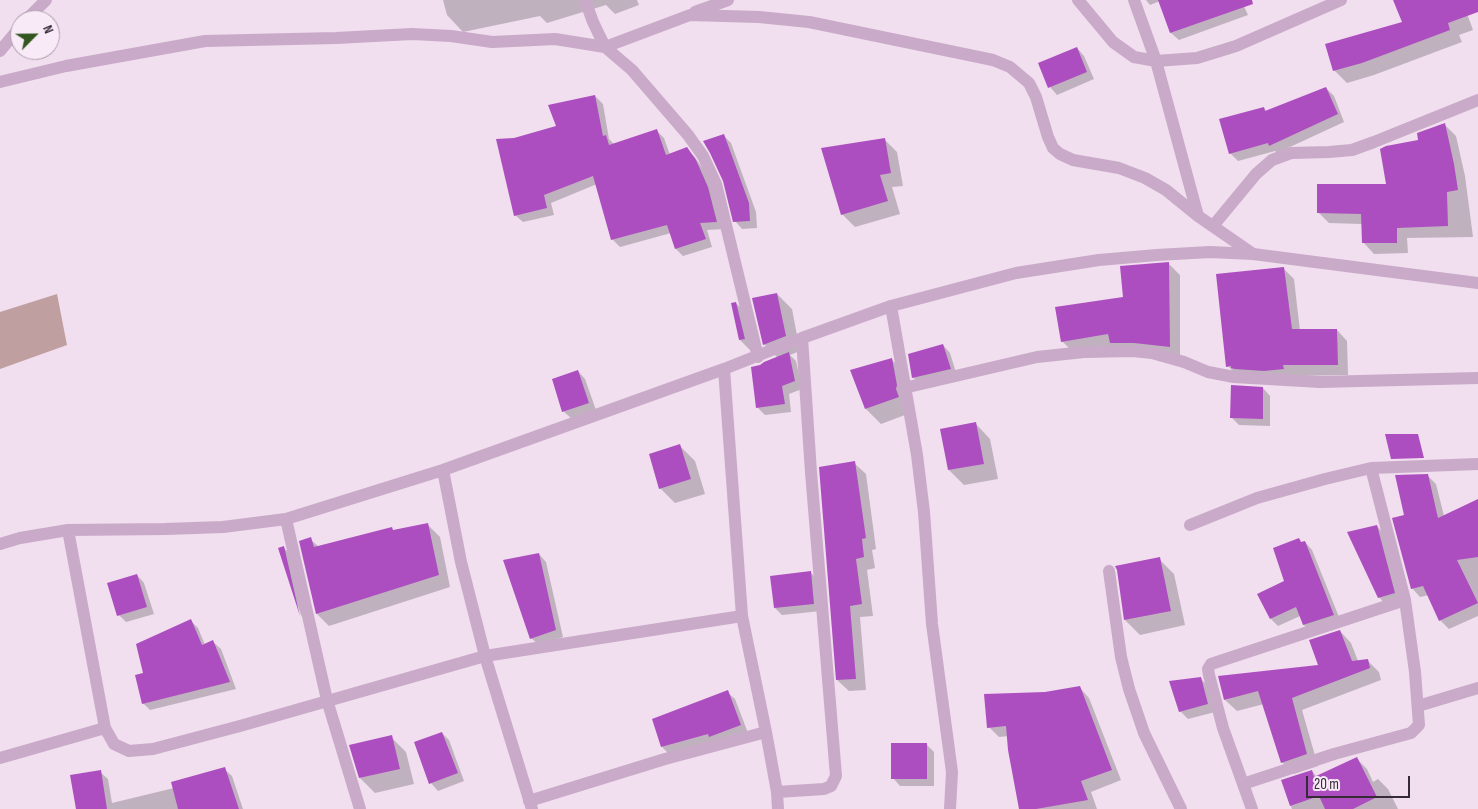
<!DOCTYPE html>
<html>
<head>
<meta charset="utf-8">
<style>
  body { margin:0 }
  #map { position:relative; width:1478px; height:809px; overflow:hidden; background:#f1deef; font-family:"Sofia Sans Condensed",sans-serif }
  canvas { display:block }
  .north { position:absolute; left:10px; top:10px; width:50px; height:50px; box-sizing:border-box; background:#f9eaf7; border:1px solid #ab9daa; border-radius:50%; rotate:67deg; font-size:14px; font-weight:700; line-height:20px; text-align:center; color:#362a37 }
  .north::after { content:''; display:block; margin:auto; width:18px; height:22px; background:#335621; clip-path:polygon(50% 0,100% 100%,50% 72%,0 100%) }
  .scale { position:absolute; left:1306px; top:776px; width:104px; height:22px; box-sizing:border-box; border:2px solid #362a37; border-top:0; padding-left:6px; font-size:15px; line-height:18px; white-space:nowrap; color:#362a37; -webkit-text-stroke:4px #f9eaf7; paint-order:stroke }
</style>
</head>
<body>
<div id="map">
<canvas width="1478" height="809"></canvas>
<div class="north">N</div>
<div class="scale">20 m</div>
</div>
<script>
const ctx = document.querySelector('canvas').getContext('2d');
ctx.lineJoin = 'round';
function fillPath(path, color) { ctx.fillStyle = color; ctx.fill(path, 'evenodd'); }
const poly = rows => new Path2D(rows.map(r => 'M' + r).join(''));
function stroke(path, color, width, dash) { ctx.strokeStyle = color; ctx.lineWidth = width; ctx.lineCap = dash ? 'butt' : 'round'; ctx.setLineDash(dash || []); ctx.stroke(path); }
fillPath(poly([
  [57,294,67,345,0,369,0,312]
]), '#c09fa1');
fillPath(poly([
  [443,0,637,0,639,5,615,14,606,5,547,23,540,16,463,32,447,15],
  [1143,0,1241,0,1248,15,1179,40,1171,33,1160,1,1150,5,1146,0],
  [1398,0,1462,0,1473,30,1459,35,1462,42,1374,75,1347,83,1334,70,1404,23],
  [1077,48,1084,56,1094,79,1057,95,1050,87],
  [1326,88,1334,96,1344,122,1277,153,1275,151,1238,161,1230,153,1264,108,1267,112],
  [595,96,603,104,609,139,614,144,657,131,664,138,670,155,686,149,694,156,703,169,715,195,724,229,707,230,712,247,683,256,676,249,671,233,620,247,612,239,597,184,551,203,554,215,523,222,515,215,514,139,558,127],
  [1445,125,1456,136,1465,176,1473,237,1407,238,1408,253,1374,254,1363,242,1362,224,1329,223,1318,212,1388,185,1420,141],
  [723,135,731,143,756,212,757,228,742,229,735,221],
  [884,139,897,152,903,186,892,187,900,214,855,227,842,214],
  [1169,264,1180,275,1180,358,1073,352,1062,341,1124,298],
  [1284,269,1294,279,1300,331,1337,330,1347,341,1348,375,1238,377,1228,366],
  [777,294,792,309,800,351,790,355,796,361,802,389,789,394,791,412,765,415,758,408,752,368,761,366,778,358,764,344],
  [736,303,751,318,755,355,740,340],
  [943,345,950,353,957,376,920,385,913,377],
  [892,360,907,375,913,412,881,424,866,409],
  [578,371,585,379,596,410,571,418,563,411],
  [1263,388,1270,396,1270,426,1239,425,1231,417],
  [975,423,990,439,998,479,964,485,949,470,942,430],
  [680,446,695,461,705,494,675,503,660,488],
  [854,463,866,474,876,549,872,550,875,568,867,570,873,616,860,617,866,690,849,691,837,680],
  [1427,475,1436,484,1444,516,1478,501,1478,616,1449,629,1440,620,1429,595,1420,597,1412,588,1406,516],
  [428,525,440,537,450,587,329,626,317,614,310,539,319,547],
  [1377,526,1384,534,1402,601,1386,605,1379,597],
  [1305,542,1312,550,1341,622,1311,632,1304,625,1300,616,1278,626,1271,619,1302,543],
  [283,547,298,562,313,628,301,615,279,548],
  [539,554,546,562,563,637,539,645,531,638],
  [1159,559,1174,574,1185,625,1140,635,1125,620],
  [811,573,818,580,821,611,782,615,775,608],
  [137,575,144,583,154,614,126,622,119,615],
  [191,621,198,628,205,645,213,642,221,649,236,689,150,710,143,703],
  [1340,631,1351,643,1358,661,1367,660,1379,672,1381,680,1302,710,1318,766,1294,774,1282,762,1264,704,1237,711,1225,700,1320,666],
  [1201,679,1208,686,1215,712,1188,719,1180,711],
  [1079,687,1089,698,1121,780,1091,792,1097,809,1020,809,1009,736,999,737,989,727,1045,693],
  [727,692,735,699,748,733,669,754,662,747],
  [442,733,449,740,464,781,438,791,431,783],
  [391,737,406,752,414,784,375,793,360,778],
  [926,744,934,752,934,786,900,786,893,778],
  [1356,758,1367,769,1373,782,1378,779,1388,789,1398,809,1292,809,1282,781,1312,771,1317,777],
  [224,769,232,776,243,809,77,809,100,772,108,779,112,803,174,788]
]), '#0003');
fillPath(poly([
  [1158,0,1252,0,1253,4,1170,33],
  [1393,0,1478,0,1478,12,1448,23,1450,30,1362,63,1333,71,1325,44,1402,22],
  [1077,47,1087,72,1048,88,1038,63],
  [1326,87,1338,114,1269,146,1268,143,1229,154,1219,119,1264,107,1265,111],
  [595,95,603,136,606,135,609,145,657,129,666,155,687,147,696,160,708,187,717,222,700,223,706,239,675,249,667,225,611,240,593,176,544,195,547,208,514,216,496,139,514,138,556,126,548,105],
  [1445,123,1454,164,1458,190,1447,192,1448,226,1397,228,1397,243,1362,243,1361,214,1317,213,1317,184,1386,184,1380,149,1386,146,1418,140,1417,133],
  [724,134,749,203,750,221,733,222,723,181,710,153,703,141],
  [885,138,891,173,880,175,888,201,841,215,821,148],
  [1169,262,1170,347,1134,343,1110,343,1108,334,1061,342,1055,307,1123,297,1120,266],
  [1284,267,1292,329,1337,329,1338,365,1283,365,1284,369,1264,371,1235,369,1231,368,1231,366,1226,367,1216,274],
  [777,293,786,336,763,345,752,298],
  [736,302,745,339,739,340,731,303],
  [943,344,951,369,912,378,908,354],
  [789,352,795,381,782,386,785,404,756,408,751,367,760,365,764,362],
  [892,358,897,385,896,389,899,397,865,409,850,370],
  [578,370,589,403,562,412,552,379],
  [1231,385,1263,387,1263,419,1230,418],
  [976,422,984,464,948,470,940,429],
  [1385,434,1418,434,1424,458,1391,459],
  [680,444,691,479,659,489,649,454],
  [855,461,866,538,862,539,864,557,856,559,862,604,850,606,856,679,836,680,819,467],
  [1428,474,1438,518,1478,499,1478,557,1457,560,1478,603,1439,621,1423,586,1411,589,1392,518,1404,515,1395,475],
  [428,523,439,575,316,614,299,541,311,537,314,547,392,527,393,530],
  [1377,525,1395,593,1378,598,1347,532],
  [1299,538,1301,542,1305,541,1334,615,1303,625,1296,607,1270,619,1257,594,1284,581,1273,548],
  [284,546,300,616,278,548],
  [539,553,556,630,530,639,503,560],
  [1160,557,1171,611,1124,620,1117,570,1115,566],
  [811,571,814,604,774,608,770,576],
  [137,574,147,607,117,616,107,583],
  [191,619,202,645,213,640,230,682,142,704,135,675,143,673,136,644],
  [1340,630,1352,661,1368,659,1370,668,1292,698,1307,754,1281,763,1258,691,1224,700,1218,676,1318,665,1309,640],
  [1201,677,1208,704,1179,712,1169,681],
  [1080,686,1112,770,1081,781,1088,800,1036,809,1019,809,1008,750,1006,726,987,728,984,694,1045,692],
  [728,690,741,725,709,737,708,734,661,747,652,719],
  [442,732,458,773,429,784,414,742],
  [392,735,400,769,359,778,349,745],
  [891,743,927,743,927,779,891,779],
  [1357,757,1377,797,1353,809,1325,809,1319,796,1290,806,1281,780,1312,770,1314,777],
  [225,767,239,809,178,809,171,782],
  [101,770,107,809,76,809,70,775]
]), '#ac4ebf');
stroke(poly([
  [585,0,593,22,605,47,632,70,688,135,703,156,716,184,758,357],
  [1078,0,1113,42,1134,57,1156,61,1197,58,1236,46,1341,0],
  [1134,0,1156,61,1198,216],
  [695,12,728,0],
  [26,20,46,0],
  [0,51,20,27],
  [0,82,66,66,205,41,336,38,412,34,451,36,492,42,555,39,605,47,690,15,759,17,809,22,993,60,1010,67,1029,83,1036,97,1048,137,1053,148,1060,154,1073,160,1119,168,1145,178,1166,190,1198,216,1253,254],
  [1213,226,1256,174,1272,160,1291,153,1329,152,1352,150,1374,142,1478,100],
  [891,306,917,455,924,512,932,624,952,772,950,809],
  [724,369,742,616,766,732,777,792,778,809],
  [904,388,1037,357,1084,352,1133,351,1152,353,1184,362,1208,372,1234,377,1320,382,1478,378],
  [443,470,461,562,485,656,532,809],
  [286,519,327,700,360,809],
  [1190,525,1257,498,1325,479,1371,468,1478,464],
  [68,530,105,728,114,744,129,751,153,749,240,726,485,656,742,616],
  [0,544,20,538,68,530,165,529,223,527,286,519,443,470,724,369,802,338,891,306,1016,273,1099,260,1157,255,1210,252,1253,254,1478,283],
  [1109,571,1121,657,1129,689,1144,733,1181,809],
  [1418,706,1478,688],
  [0,758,105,728],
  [1243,784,1334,754,1411,733,1419,725,1415,672,1405,600,1371,468],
  [777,792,824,789,831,786,836,776,811,472,802,338],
  [529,801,665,759,766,732],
  [1252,809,1223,728,1209,675,1208,669,1211,664,1405,600]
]), '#c9aac8', 12);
</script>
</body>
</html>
